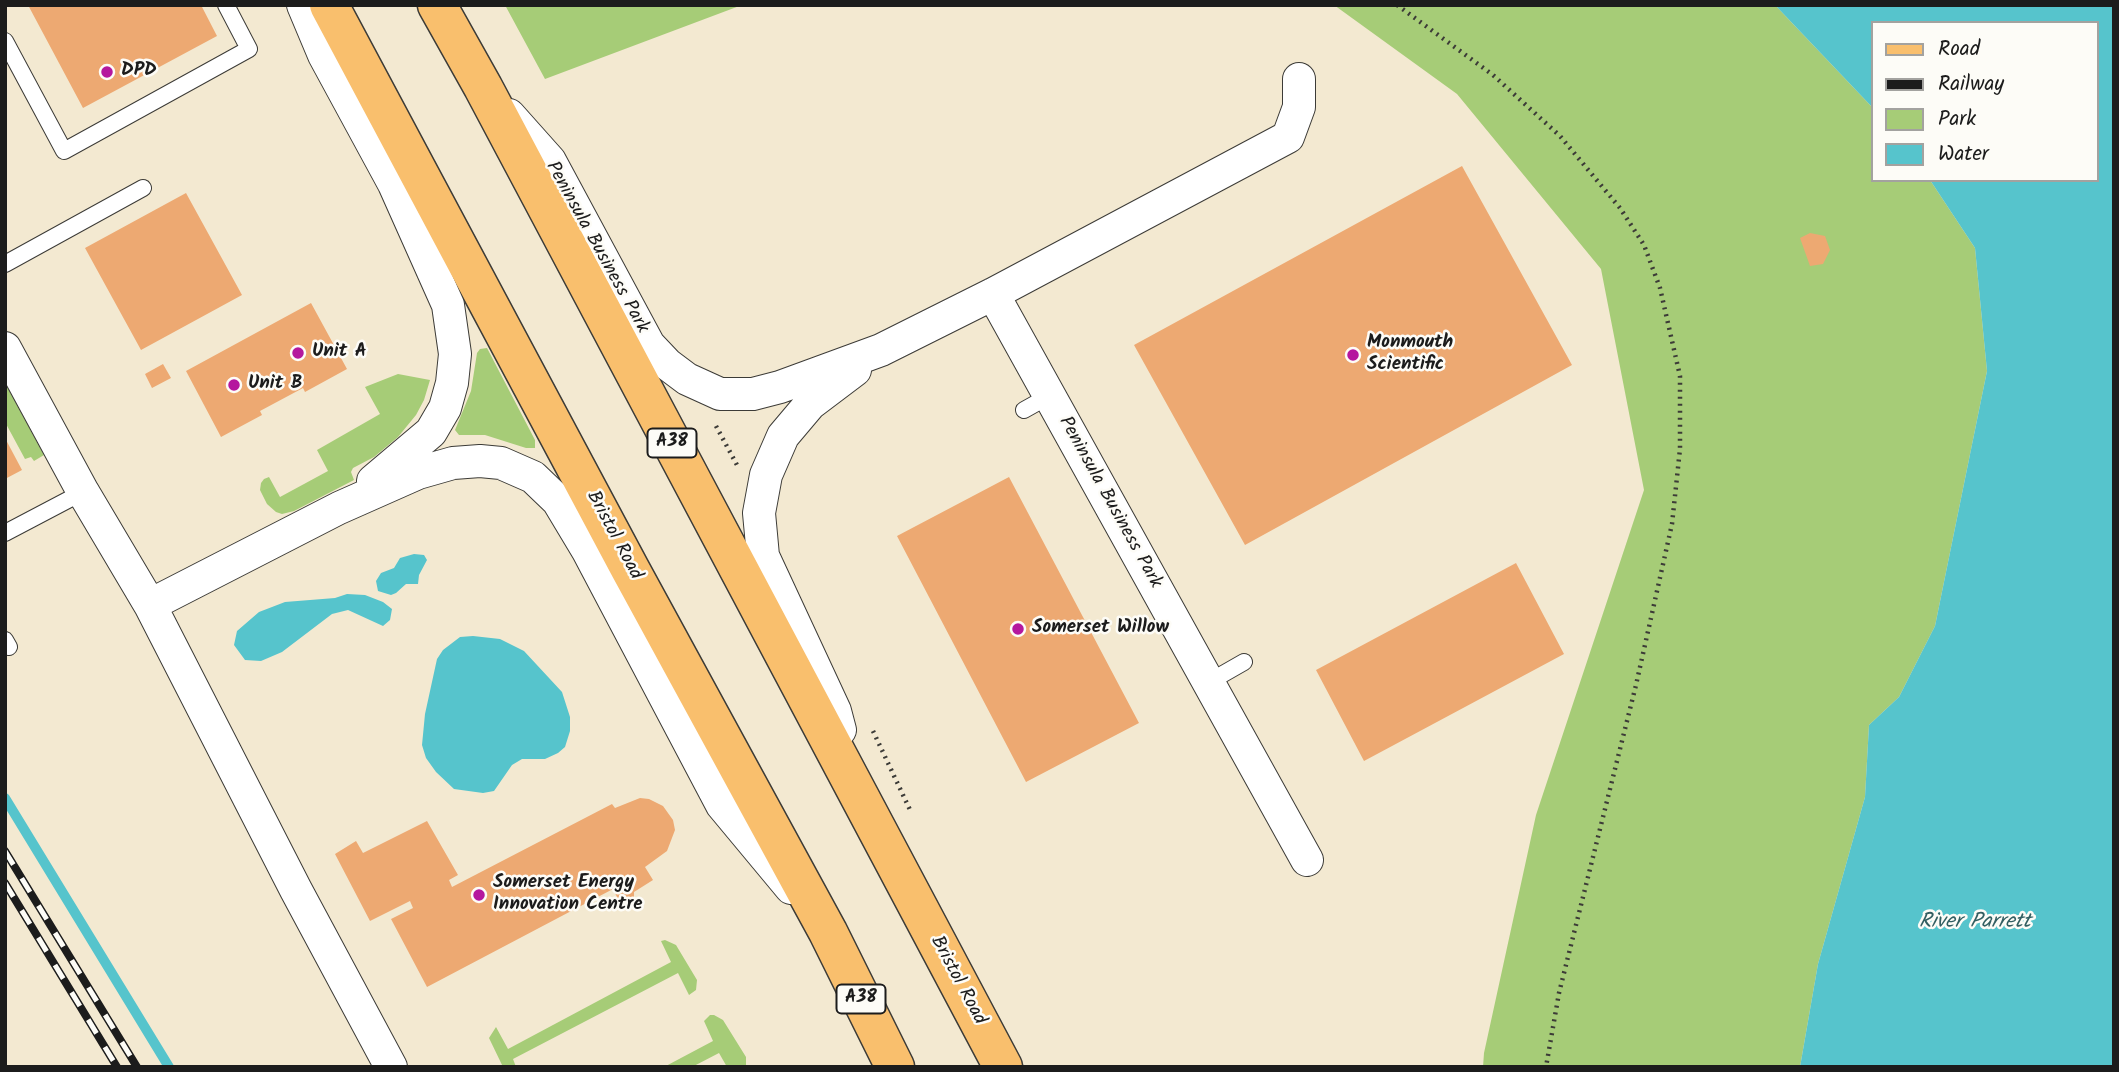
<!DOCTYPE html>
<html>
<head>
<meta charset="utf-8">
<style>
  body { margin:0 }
  #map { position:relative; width:2119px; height:1072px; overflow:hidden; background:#f3e9d1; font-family:Kalam,sans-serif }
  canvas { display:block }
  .frame { position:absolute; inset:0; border:7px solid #1c1c1c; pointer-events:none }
  .legend { position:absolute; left:1871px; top:21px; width:228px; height:161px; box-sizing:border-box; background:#fdfcf7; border:2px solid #a3a29f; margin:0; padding:9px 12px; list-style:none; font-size:21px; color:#1c1c1c }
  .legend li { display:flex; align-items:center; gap:14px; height:35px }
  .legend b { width:35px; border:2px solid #a3a29f }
</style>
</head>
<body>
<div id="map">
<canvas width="2119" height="1072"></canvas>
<div class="frame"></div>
<ul class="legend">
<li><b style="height:9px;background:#f9bf6d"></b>Road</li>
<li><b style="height:9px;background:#1c1c1c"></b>Railway</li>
<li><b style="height:19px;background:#a6cc77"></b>Park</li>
<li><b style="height:19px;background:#56c4cc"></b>Water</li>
</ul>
</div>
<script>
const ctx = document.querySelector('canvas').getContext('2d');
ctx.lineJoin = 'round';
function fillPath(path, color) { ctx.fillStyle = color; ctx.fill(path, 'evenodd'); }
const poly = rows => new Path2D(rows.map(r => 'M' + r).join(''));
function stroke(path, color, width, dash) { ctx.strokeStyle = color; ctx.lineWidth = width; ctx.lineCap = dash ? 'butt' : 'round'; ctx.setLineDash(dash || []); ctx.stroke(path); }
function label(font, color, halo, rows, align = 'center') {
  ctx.font = font + ' Kalam,sans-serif'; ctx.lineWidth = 5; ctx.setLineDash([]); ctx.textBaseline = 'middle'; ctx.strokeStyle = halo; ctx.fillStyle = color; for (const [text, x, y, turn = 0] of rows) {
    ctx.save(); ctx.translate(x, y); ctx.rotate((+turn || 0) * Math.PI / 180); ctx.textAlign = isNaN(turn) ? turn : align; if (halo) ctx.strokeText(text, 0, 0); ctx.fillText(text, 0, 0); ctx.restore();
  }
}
fillPath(poly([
  [505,5,742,5,545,79],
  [1334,5,1775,5,1872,107,1872,180,1930,180,1975,248,1987,371,1935,626,1899,697,1869,725,1865,797,1818,964,1800,1067,1483,1067,1484,1053,1536,815,1644,490,1601,269,1457,94],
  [487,348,535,440,535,448,526,448,485,435,459,435,455,430,471,391,477,353,480,349],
  [398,374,430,380,424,400,416,415,398,437,374,457,353,468,351,472,354,480,294,511,282,514,276,512,267,504,260,490,261,483,264,479,269,477,280,497,328,471,317,450,380,414,365,387],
  [5,383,44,455,34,461,31,457,25,459,5,422],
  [665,940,676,945,697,980,696,990,689,995,678,973,513,1059,516,1067,503,1067,489,1038,496,1027,508,1049,671,962,661,941],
  [710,1015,714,1015,723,1020,746,1057,746,1065,727,1067,719,1053,692,1067,664,1067,713,1041,704,1021]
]), '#a6cc77');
fillPath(poly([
  [1775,5,2114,5,2114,1067,1800,1067,1818,964,1865,797,1869,725,1899,697,1935,626,1987,371,1975,248,1930,180,2096,180,2096,23,1872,23,1872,107],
  [414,554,424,555,427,560,419,575,418,584,406,584,396,593,391,595,378,591,376,581,381,573,394,568,400,558],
  [347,594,365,595,383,602,392,609,390,620,383,626,348,610,332,614,282,652,261,661,245,660,234,645,237,631,259,612,285,602,335,598],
  [473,636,500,639,524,651,562,692,570,717,570,731,565,747,558,753,545,759,522,759,512,765,494,791,483,793,454,789,436,772,426,758,422,745,425,714,437,659,443,650,460,637]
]), '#56c4cc');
stroke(poly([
  [5,798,169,1067]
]), '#56c4cc', 10);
fillPath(poly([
  [28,5,201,5,217,36,83,108],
  [1462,166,1572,365,1245,545,1134,345],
  [186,193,242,295,141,350,85,248],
  [1810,233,1825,236,1830,250,1823,264,1810,266,1800,238],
  [311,303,347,369,305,392,303,388,260,411,262,415,221,437,186,371],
  [163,364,171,378,152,388,145,374],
  [5,438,22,470,5,479],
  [1009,477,1139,723,1026,782,897,536],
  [1516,563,1564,654,1364,761,1316,670],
  [640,798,649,799,663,806,673,820,675,830,667,851,645,867,653,880,634,892,634,900,618,899,613,889,427,987,391,919,413,908,410,901,370,921,335,854,356,841,363,853,427,821,458,875,449,880,452,887,612,804,615,808]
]), '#eda972');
const service = poly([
  [5,41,64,151,249,49,226,5],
  [5,264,143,188],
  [1024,410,1049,396],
  [5,533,83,492],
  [5,640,9,647],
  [1209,682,1244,662]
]);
const minor = poly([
  [303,5,324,55,394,184,448,305,455,354,452,383,445,408,431,432,373,481],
  [509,115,550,161,649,345,667,364,687,379,720,394,753,394,780,387,881,350,993,294,1288,137,1299,107,1299,79],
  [993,294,1307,860],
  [5,348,83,492,150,605,339,508,418,473,453,463,480,461,501,463,533,477,558,501,588,551,722,805,791,888],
  [150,605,296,890,391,1067],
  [840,730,835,711,763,556,759,513,766,475,783,436,810,404,855,370]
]);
const primary = poly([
  [329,5,630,569,828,932,895,1067],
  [437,5,483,87,1003,1067]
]);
stroke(service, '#3c3b37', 18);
stroke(minor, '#3c3b37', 34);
stroke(primary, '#3c3b37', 41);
stroke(poly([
  [1397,5,1493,75,1560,136,1620,208,1644,245,1660,288,1680,376,1680,449,1672,524,1636,685,1559,993,1546,1067],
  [716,426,737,465],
  [873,731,911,812]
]), '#3c3b37', 4.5, [2, 5]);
stroke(service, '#fff', 16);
stroke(minor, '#fff', 32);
stroke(primary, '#f9bf6d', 38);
const rail = poly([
  [5,851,137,1067],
  [5,883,117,1067]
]);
stroke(rail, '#1c1c1c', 8);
stroke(rail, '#fdfcf7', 5, [16]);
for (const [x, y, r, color] of [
  [107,72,7,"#b5179e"],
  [298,353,7,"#b5179e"],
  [1353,355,7,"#b5179e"],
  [234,385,7,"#b5179e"],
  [1018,629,7,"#b5179e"],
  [479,895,7,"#b5179e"]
]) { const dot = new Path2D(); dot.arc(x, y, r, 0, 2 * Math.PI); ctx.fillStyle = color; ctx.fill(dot); stroke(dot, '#fdfcf7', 2.5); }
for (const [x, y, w] of [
  [672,443,49],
  [861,999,49]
]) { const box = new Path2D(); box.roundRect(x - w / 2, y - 14.5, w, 29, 5); ctx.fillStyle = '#fdfcf7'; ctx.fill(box); stroke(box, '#1c1c1c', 2); }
label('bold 18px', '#1c1c1c', null, [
  ["A38",672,443],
  ["A38",861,999]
]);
label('bold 19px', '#1c1c1c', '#fdfcf7', [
  ["DPD",121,72],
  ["Monmouth",1367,344],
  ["Scientific",1367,366],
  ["Unit A",312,353],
  ["Unit B",248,385],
  ["Somerset Willow",1032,629],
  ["Somerset Energy",493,884],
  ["Innovation Centre",493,906]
], 'left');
label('19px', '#1c1c1c', '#fdfcf7', [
  ["Peninsula Business Park",596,248,61],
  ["Peninsula Business Park",1109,503,61],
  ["Bristol Road",613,536,62],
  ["Bristol Road",957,981,62]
]);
label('italic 21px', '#335f62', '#fdfcf7', [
  ["River Parrett",1975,923]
]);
</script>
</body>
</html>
